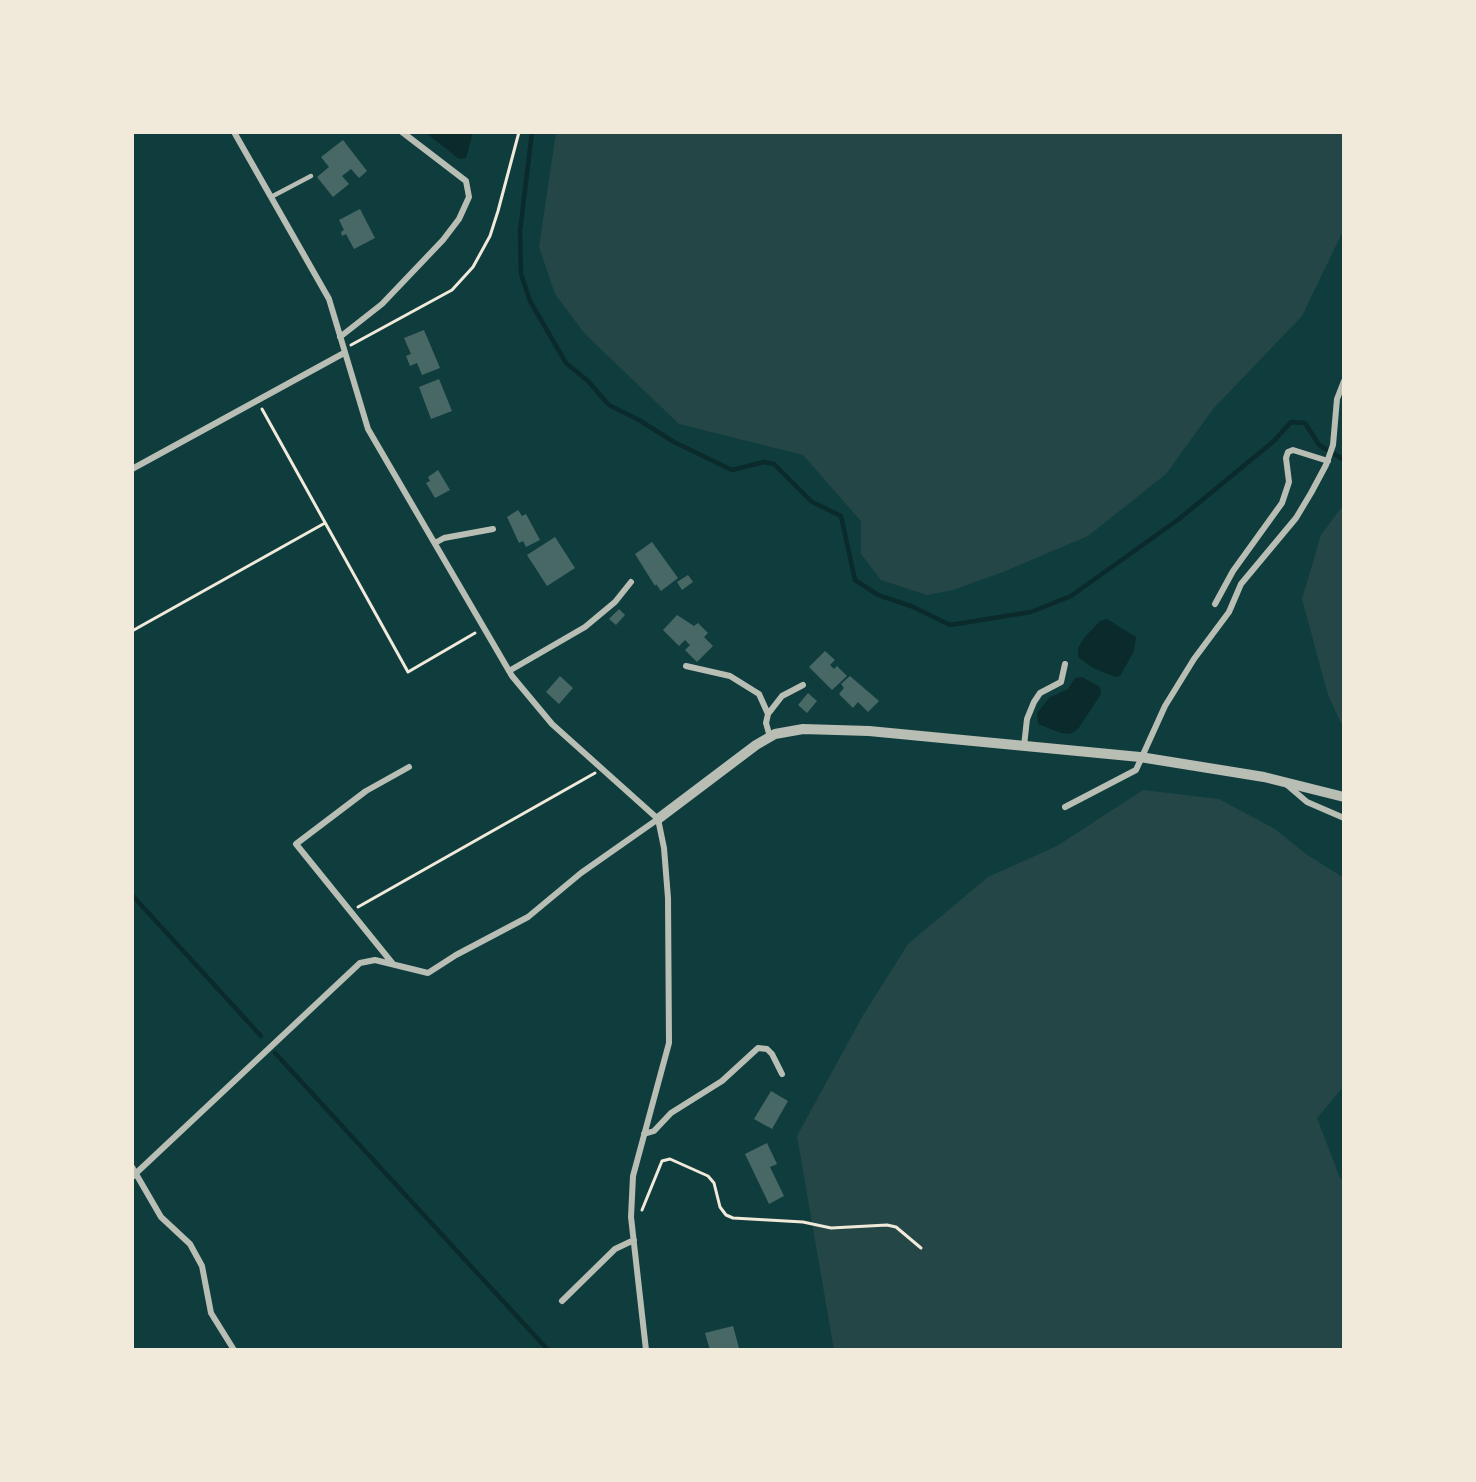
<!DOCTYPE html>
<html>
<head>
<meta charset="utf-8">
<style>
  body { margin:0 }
  #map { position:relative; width:1476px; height:1482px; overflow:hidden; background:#0f3d3e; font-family:Helvetica,sans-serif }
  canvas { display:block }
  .frame { position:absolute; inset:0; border:134px solid #f1e9da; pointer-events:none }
</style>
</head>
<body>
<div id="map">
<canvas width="1476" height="1482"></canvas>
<div class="frame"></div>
</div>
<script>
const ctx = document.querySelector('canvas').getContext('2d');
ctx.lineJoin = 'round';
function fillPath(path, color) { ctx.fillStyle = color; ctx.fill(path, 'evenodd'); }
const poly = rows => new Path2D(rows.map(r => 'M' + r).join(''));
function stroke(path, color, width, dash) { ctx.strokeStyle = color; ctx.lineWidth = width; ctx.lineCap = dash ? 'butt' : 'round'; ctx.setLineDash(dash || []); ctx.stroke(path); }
fillPath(poly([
  [556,132,1344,132,1344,229,1302,316,1213,409,1166,474,1088,536,1003,572,953,590,927,595,881,580,861,554,861,521,803,455,679,424,585,334,555,294,539,247],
  [1344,504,1344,724,1341,723,1328,695,1302,599,1321,535],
  [1143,790,1219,799,1275,829,1306,854,1344,878,1344,1086,1317,1118,1340,1178,1344,1181,1344,1350,834,1350,797,1136,862,1017,908,944,988,877,1057,846]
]), '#244646');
fillPath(poly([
  [425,132,473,132,466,158,459,159],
  [1107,619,1136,637,1134,651,1120,676,1115,677,1093,668,1078,657,1078,648,1084,638,1100,621],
  [1082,677,1100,687,1101,694,1078,729,1070,734,1061,733,1038,724,1037,713,1049,698,1068,689,1075,678]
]), '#0a2a2b');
stroke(poly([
  [532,132,520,231,521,274,530,301,566,363,588,381,609,405,639,420,674,442,732,470,764,462,774,464,812,502,841,516,855,580,878,595,911,606,950,625,1031,612,1071,596,1179,519,1274,441,1291,422,1305,423,1319,445,1344,460],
  [132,895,261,1036],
  [275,1053,548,1350]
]), '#0a2a2b', 4.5);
fillPath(poly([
  [343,140,367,171,359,178,351,169,342,176,349,184,333,197,317,177,329,167,321,157],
  [360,209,375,238,354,249,346,234,342,236,341,232,344,230,339,220],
  [424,330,440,368,422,375,417,363,410,366,406,356,411,354,404,338],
  [439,379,452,411,431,419,419,387],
  [438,470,450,490,435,498,426,483,430,481,428,477],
  [518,510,522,516,526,514,540,540,526,547,523,541,519,543,507,517],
  [555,537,575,568,547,586,527,555],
  [652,542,678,578,661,591,656,584,655,586,635,554],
  [688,575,693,582,682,590,677,582],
  [619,609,625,615,616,625,609,619],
  [677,615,694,626,698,623,708,633,704,637,713,646,697,662,685,650,690,645,685,640,679,646,663,630],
  [825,651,835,660,830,665,834,669,837,666,847,676,832,690,809,667],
  [560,676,573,688,559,704,546,692],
  [850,676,879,701,868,712,858,702,853,708,839,694,844,688,841,684],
  [808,693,817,701,807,713,798,705],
  [771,1091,788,1101,772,1129,754,1119],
  [767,1143,777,1164,770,1167,784,1196,769,1204,745,1154],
  [733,1326,739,1348,710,1350,705,1333]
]), '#486865');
stroke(poly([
  [351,345,452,290,473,267,490,236,498,211,519,132],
  [262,409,408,672,475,633],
  [132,631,325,523],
  [358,907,595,773],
  [642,1210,662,1161,670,1159,708,1176,714,1183,720,1207,726,1215,733,1218,803,1222,831,1228,887,1225,896,1227,921,1248]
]), '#f1e9da', 3);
stroke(poly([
  [271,197,311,176]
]), '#b8beb3', 4.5);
stroke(poly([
  [234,132,329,299,368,429,512,676,552,724,658,819,664,848,668,898,669,1043,633,1176,631,1217,646,1350],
  [340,337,382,304,443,240,459,219,469,197,466,181,402,132],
  [132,469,344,353],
  [435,543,444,538,493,529],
  [1215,604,1233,571,1282,503,1289,482,1286,458,1288,452,1293,450,1328,461],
  [686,666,730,676,759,694,768,714],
  [509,671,585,627,615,602,631,582],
  [770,737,766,723,768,714,782,696,803,685],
  [1024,746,1027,719,1034,702,1040,693,1061,682,1065,664],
  [1286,784,1307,802,1344,818],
  [1065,807,1136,770,1165,706,1194,659,1229,612,1241,584,1296,518,1311,493,1326,465,1333,445,1337,399,1344,381],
  [393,964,296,844,366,791,409,767],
  [644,1134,654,1131,671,1113,722,1081,758,1048,767,1049,772,1054,782,1074],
  [132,1167,161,1217,190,1244,202,1266,211,1313,234,1350],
  [132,1177,360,963,375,960,428,973,456,955,528,917,581,873,658,819],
  [562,1301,615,1249,634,1240]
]), '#b8beb3', 6);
stroke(poly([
  [658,819,756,745,775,734,803,729,869,731,1140,757,1264,777,1344,797]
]), '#b8beb3', 10);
</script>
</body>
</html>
